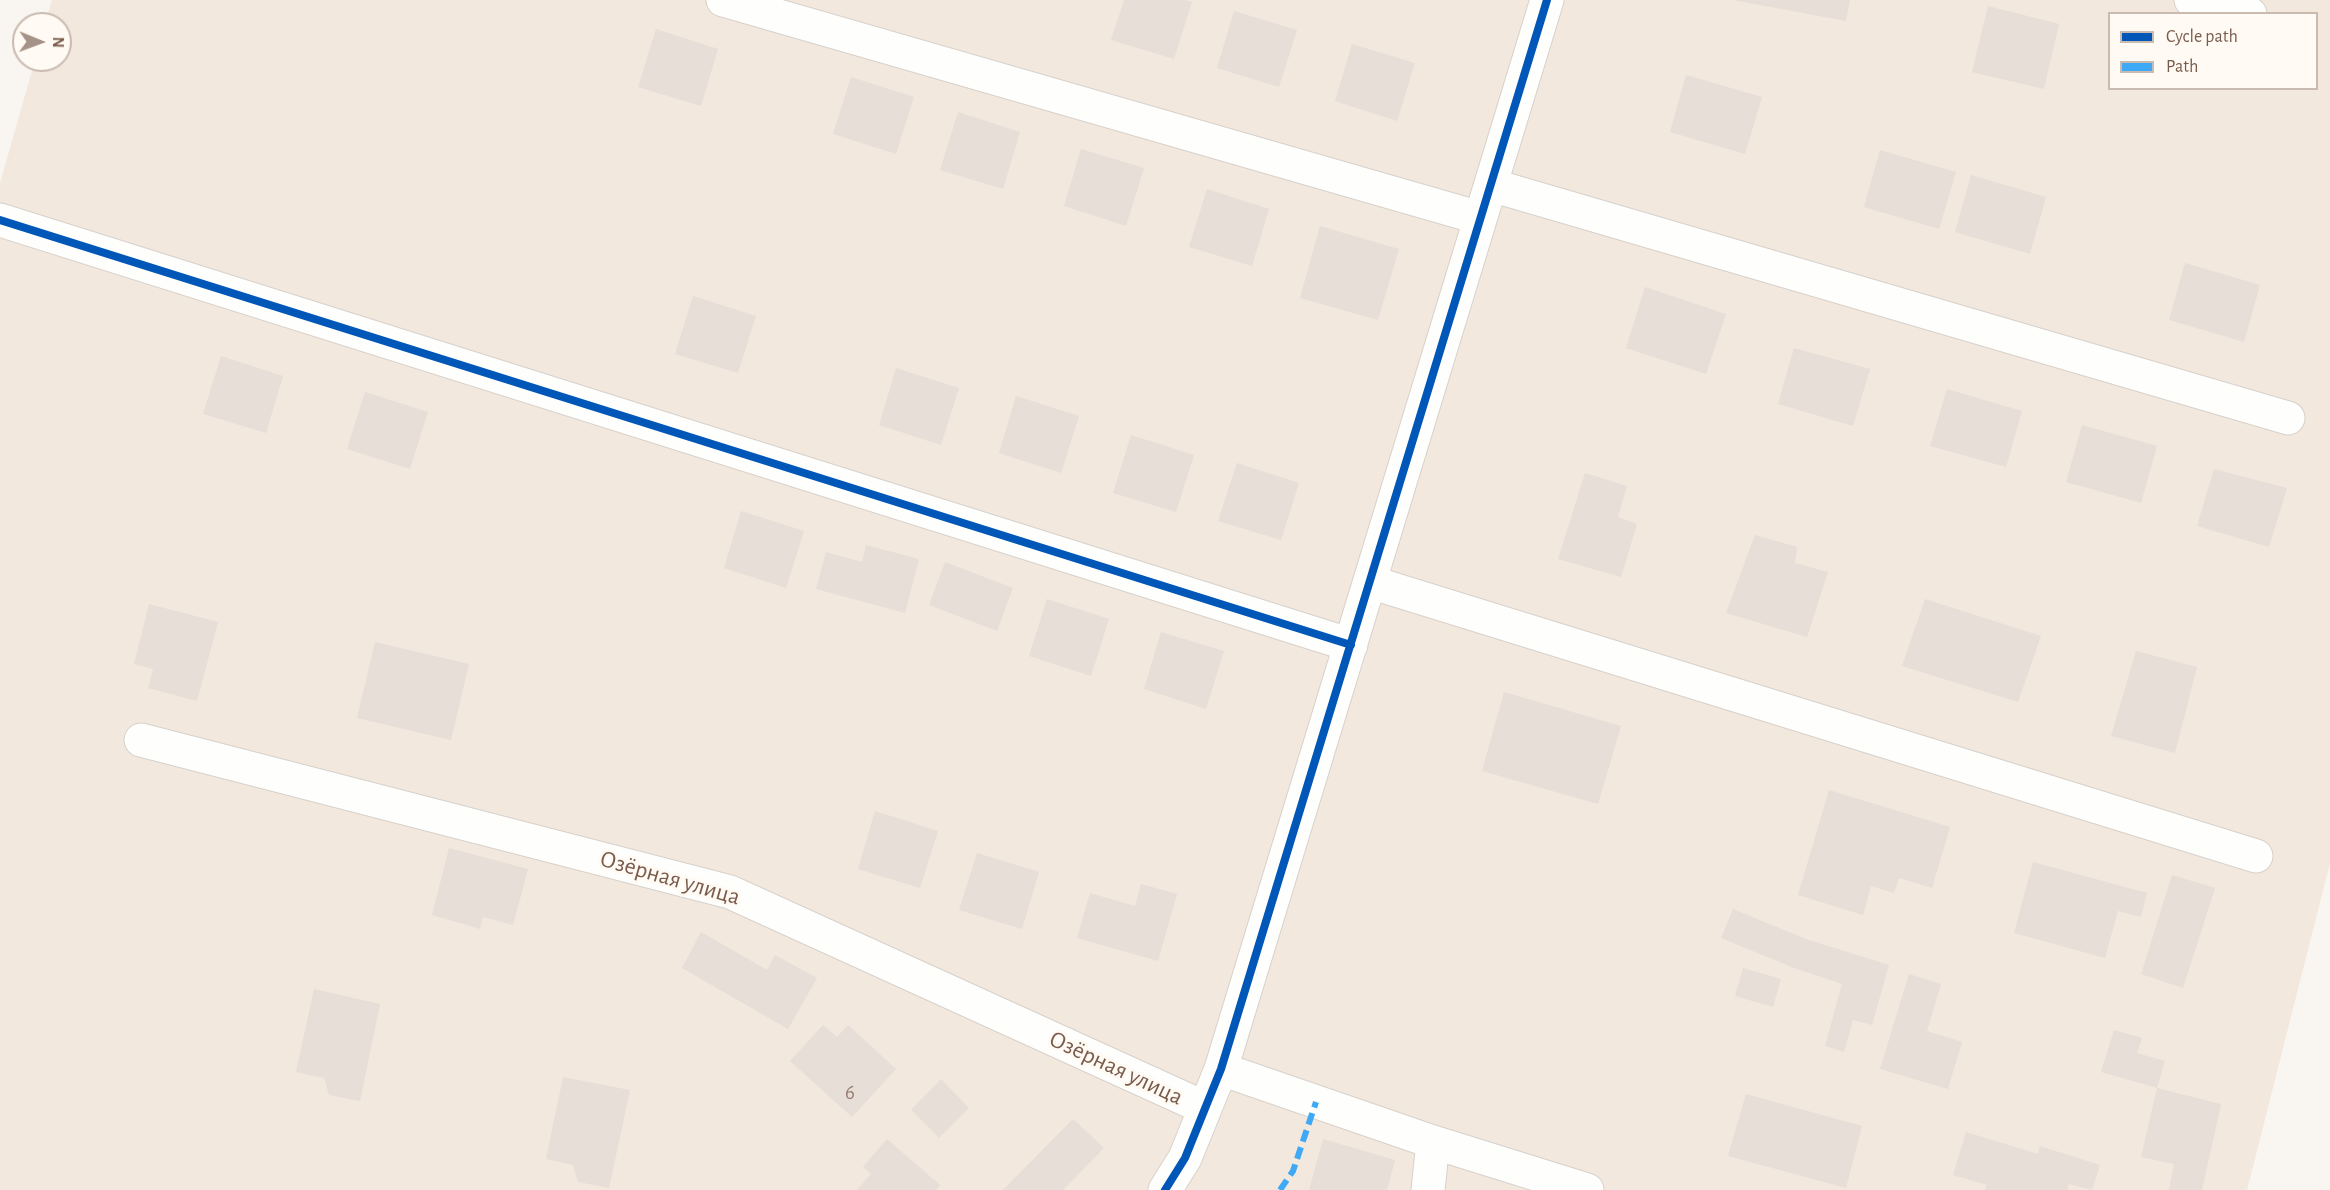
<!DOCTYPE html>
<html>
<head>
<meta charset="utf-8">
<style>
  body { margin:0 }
  #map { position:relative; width:2330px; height:1190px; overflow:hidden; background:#f9f5f0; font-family:"Alegreya Sans",sans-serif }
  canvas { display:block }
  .legend { position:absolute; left:2108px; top:12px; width:210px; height:78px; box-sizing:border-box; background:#fffaf3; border:2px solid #cabbb1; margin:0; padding:8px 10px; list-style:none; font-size:18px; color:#7a5c4d }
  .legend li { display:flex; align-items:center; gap:12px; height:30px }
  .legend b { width:30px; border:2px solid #cabbb1 }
  .north { position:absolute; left:12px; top:12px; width:60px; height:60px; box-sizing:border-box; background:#fffaf3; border:2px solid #cabbb1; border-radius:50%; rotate:91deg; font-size:16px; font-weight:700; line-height:24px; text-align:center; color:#7a5c4d }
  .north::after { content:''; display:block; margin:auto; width:21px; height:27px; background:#a69286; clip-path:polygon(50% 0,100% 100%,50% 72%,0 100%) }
</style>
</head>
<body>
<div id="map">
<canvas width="2330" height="1190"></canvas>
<ul class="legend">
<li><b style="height:8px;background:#0057b8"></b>Cycle path</li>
<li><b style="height:8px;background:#3fa9f5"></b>Path</li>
</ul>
<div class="north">N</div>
</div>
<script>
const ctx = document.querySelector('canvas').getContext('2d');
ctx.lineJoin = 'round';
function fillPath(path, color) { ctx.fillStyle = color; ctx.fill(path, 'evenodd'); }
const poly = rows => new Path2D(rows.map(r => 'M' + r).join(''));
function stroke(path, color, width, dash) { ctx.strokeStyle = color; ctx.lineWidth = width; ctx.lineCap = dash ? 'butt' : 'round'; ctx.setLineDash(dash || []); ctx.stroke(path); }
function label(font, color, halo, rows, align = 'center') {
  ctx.font = font + ' "Alegreya Sans",sans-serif'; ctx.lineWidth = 6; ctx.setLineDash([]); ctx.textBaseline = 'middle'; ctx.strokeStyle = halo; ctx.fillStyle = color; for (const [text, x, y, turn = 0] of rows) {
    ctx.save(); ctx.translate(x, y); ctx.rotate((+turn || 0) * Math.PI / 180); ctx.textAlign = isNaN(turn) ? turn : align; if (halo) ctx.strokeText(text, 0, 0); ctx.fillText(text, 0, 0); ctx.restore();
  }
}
fillPath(poly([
  [52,0,2330,0,2330,863,2247,1190,0,1190,0,183,35,60,60,60,60,24,45,24],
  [2110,14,2316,14,2316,88,2110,88]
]), '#f2e8de');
fillPath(poly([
  [1124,0,1186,0,1192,2,1174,59,1111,40],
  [1733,0,1850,0,1846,21],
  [1988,6,2059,24,2044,89,1972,72],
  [1234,11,1297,30,1279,87,1217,68],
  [656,29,718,49,701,106,638,87],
  [1352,44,1415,63,1397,121,1335,101],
  [1686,75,1762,97,1745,154,1670,132],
  [851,77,914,97,896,154,833,134],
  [958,112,1020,132,1003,189,940,170],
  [1081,149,1144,168,1126,226,1064,206],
  [1880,150,1956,172,1939,229,1864,207],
  [1971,175,2046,197,2030,254,1955,232],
  [1207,189,1269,209,1252,266,1189,247],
  [1320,226,1399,249,1378,320,1300,298],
  [2185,263,2260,285,2244,342,2169,320],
  [1645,287,1726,314,1706,374,1626,348],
  [693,296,756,316,738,373,675,354],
  [1794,348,1870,369,1853,426,1778,404],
  [221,356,283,376,266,433,203,414],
  [896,368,959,388,941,445,879,425],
  [1947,389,2022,411,2006,467,1930,446],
  [365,392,428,412,410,469,347,449],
  [1016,396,1079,416,1061,473,999,453],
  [2082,425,2157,446,2141,503,2066,482],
  [1131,435,1194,455,1176,512,1113,493],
  [1237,463,1299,483,1281,540,1218,521],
  [2214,469,2287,488,2269,547,2197,526],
  [1585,473,1627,486,1618,517,1637,524,1621,577,1558,559],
  [741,511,804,531,786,588,724,568],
  [1755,535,1797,547,1795,563,1828,572,1807,637,1726,613],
  [866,545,919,559,905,613,816,589,826,552,862,562],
  [945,562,1013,588,997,631,929,605],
  [1047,599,1109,619,1091,676,1029,656],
  [1925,599,2041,636,2018,702,1902,666],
  [149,604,218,622,197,701,148,688,153,669,134,664],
  [1161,632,1224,651,1206,709,1144,689],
  [375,642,469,664,451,740,357,718],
  [2136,651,2197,667,2175,753,2111,736],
  [1504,692,1621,726,1598,804,1482,771],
  [1829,790,1950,827,1932,888,1899,878,1894,893,1871,886,1863,915,1798,895],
  [875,811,938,831,920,888,858,869],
  [449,848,528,869,513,925,483,917,480,929,432,915],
  [977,853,1039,872,1022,929,959,910],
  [2033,862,2147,893,2141,917,2118,911,2105,958,2014,933],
  [2172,875,2215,888,2183,988,2141,974],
  [1141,884,1177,894,1158,961,1077,938,1090,893,1135,906],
  [1733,909,1806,939,1889,965,1872,1025,1853,1020,1844,1052,1825,1046,1842,984,1794,968,1721,938],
  [701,932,767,970,775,955,817,978,788,1029,682,968],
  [1743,968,1781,979,1773,1007,1735,996],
  [1909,974,1941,984,1927,1031,1962,1042,1948,1089,1880,1069],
  [314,989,380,1004,360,1101,329,1095,324,1078,296,1072],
  [823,1025,837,1037,848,1025,896,1069,852,1117,790,1061],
  [2114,1030,2142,1038,2137,1053,2165,1061,2157,1088,2221,1104,2202,1190,2169,1190,2174,1164,2141,1157,2157,1088,2101,1072],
  [563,1077,630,1090,609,1188,578,1182,573,1165,546,1159],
  [941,1079,969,1108,939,1138,911,1110],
  [1746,1094,1862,1126,1846,1188,1728,1156],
  [1073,1119,1104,1148,1063,1190,1003,1190],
  [1966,1132,2038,1154,2040,1146,2100,1165,2092,1190,2069,1184,2067,1190,1985,1190,1987,1185,1953,1175],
  [887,1139,940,1185,936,1190,857,1190,871,1174,863,1167],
  [1323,1139,1395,1160,1387,1190,1309,1190]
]), '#e6ded7');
const minor = poly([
  [723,0,1480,218],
  [2191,0,2250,14],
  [1491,185,2288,418],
  [0,220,1351,645],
  [1370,582,2256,856],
  [141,740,730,892,1205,1108],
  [1221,1069,1433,1142,1587,1190],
  [1165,1190,1185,1158,1221,1069,1547,0],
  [1428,1190,1433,1142]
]);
stroke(minor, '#d7d1cb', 35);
stroke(minor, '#fefefd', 33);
stroke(poly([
  [1280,1190,1293,1171,1316,1102]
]), '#3fa9f5', 6, [12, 6]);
stroke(poly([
  [0,220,1351,645],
  [1165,1190,1185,1158,1221,1069,1547,0]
]), '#0057b8', 8);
label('21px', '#977e72', null, [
  ["6",850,1093]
]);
label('24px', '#7a5c4d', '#fffaf3', [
  ["Озёрная улица",670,878,16],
  ["Озёрная улица",1116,1068,25]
]);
</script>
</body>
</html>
